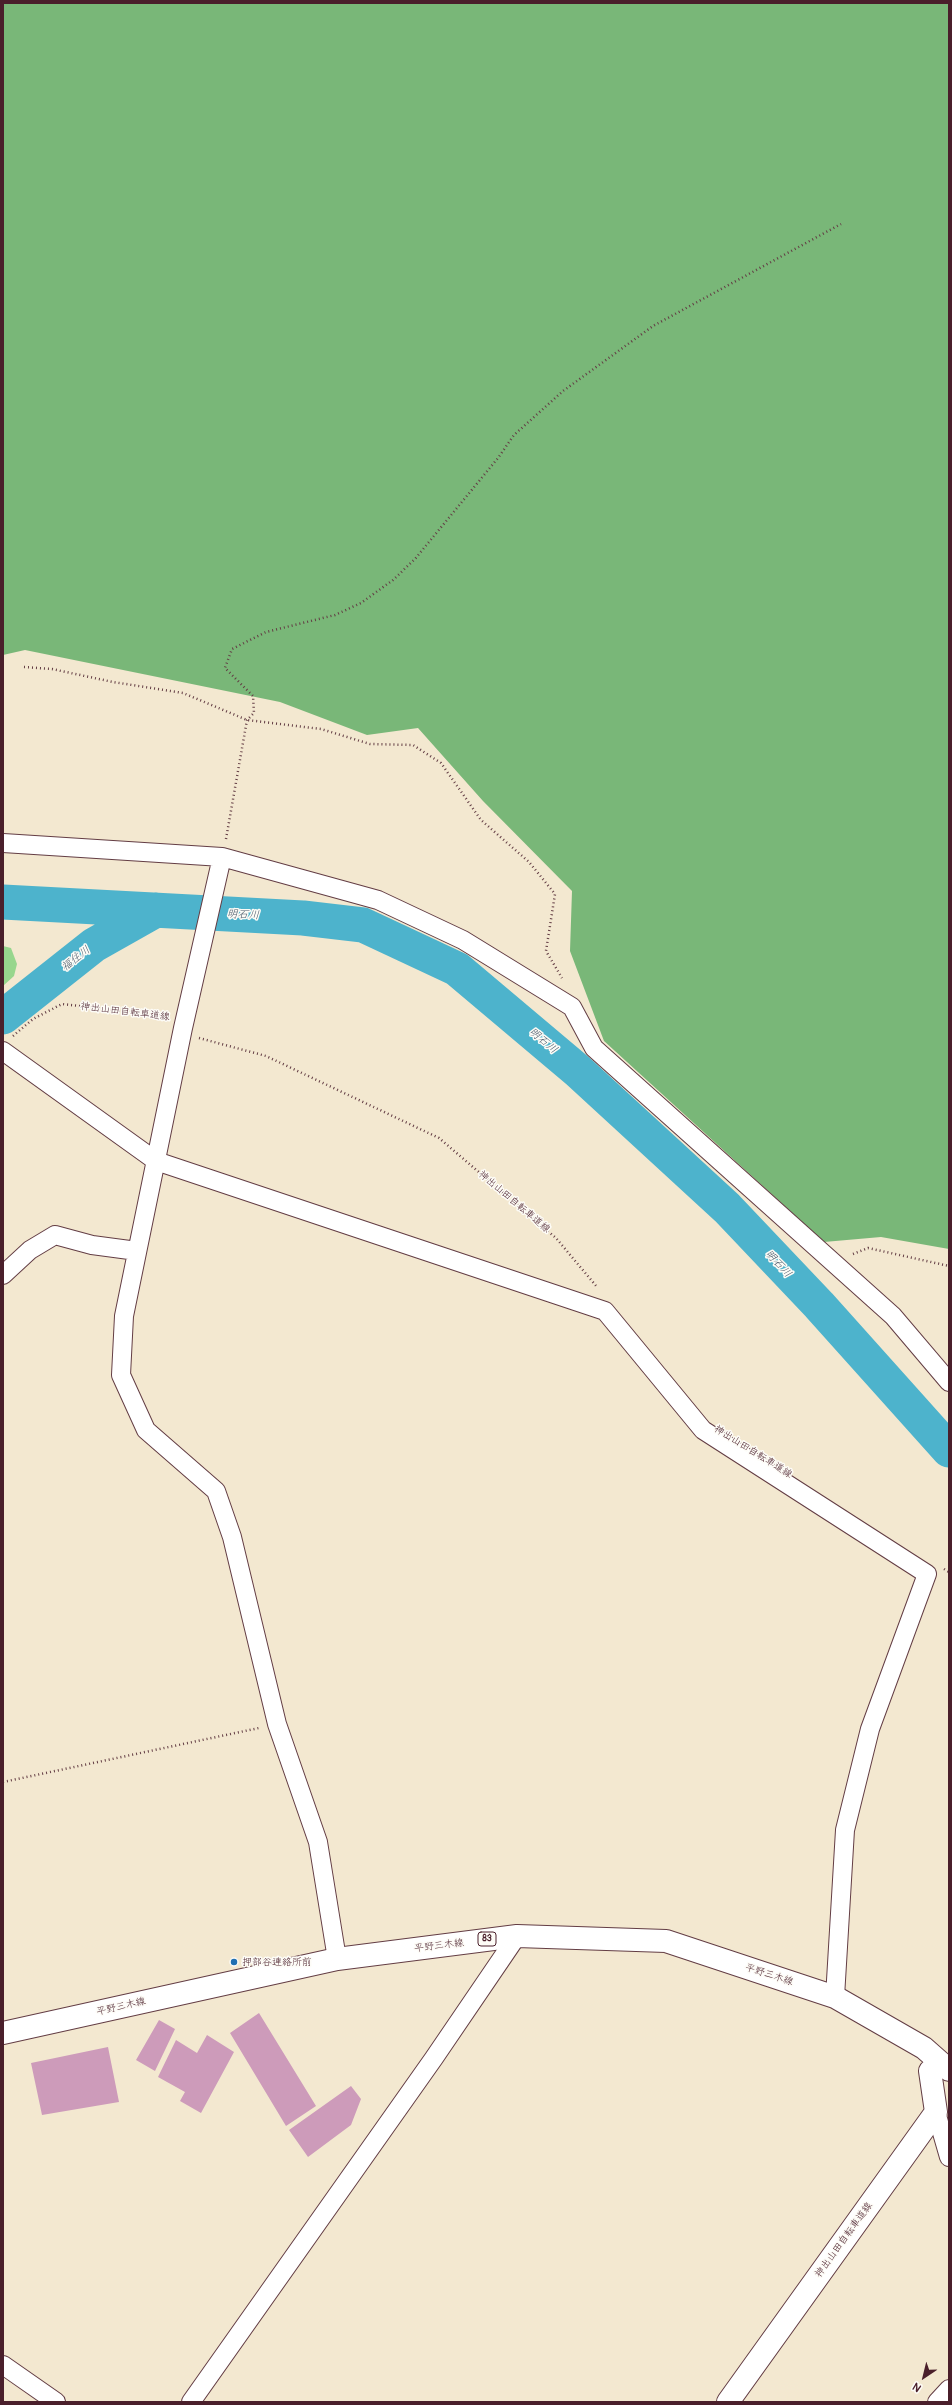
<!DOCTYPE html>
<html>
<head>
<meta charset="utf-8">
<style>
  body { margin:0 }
  #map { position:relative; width:952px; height:2405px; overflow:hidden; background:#f3e8d0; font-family:Pangolin,sans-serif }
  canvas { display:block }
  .frame { position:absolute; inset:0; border:4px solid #4a1f2b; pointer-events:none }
  .north { position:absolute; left:904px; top:2357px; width:40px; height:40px; -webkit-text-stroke:3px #fdfcf7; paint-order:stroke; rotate:215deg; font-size:11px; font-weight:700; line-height:16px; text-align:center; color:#4a1f2b }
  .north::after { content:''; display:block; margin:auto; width:14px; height:18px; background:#4a1f2b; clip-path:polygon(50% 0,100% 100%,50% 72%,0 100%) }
</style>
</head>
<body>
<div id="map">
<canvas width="952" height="2405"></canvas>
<div class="frame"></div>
<div class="north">N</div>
</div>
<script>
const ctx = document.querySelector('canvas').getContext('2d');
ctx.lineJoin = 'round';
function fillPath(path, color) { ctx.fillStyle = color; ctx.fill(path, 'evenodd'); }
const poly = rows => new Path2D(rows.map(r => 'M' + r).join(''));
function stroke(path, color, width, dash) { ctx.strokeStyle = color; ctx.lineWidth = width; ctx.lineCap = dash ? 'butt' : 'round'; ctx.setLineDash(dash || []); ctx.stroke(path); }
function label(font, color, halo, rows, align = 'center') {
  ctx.font = font + ' Pangolin,"Klee One",sans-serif'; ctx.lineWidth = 3; ctx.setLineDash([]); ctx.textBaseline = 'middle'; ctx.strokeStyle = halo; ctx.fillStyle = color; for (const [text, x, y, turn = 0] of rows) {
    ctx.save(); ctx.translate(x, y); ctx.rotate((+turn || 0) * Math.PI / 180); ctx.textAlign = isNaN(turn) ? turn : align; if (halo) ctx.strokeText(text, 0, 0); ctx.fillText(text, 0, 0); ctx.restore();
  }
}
fillPath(poly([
  [3,946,11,948,17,964,14,976,3,986]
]), '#97d68d');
fillPath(poly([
  [3,3,949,3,949,1249,881,1237,824,1242,604,1041,570,951,572,891,483,801,418,728,367,735,280,702,25,650,3,655]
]), '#79b778');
stroke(poly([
  [3,902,303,918,363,925,457,969,578,1071,727,1208,819,1305,949,1450],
  [3,1017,94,945,156,910]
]), '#4db3cc', 35);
fillPath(poly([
  [259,2013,316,2106,286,2126,230,2033],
  [159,2020,175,2029,155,2071,136,2060],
  [207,2035,234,2052,201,2113,180,2101,185,2092,158,2077,176,2040,197,2053],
  [108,2047,119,2102,42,2115,31,2063],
  [351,2086,361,2099,351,2125,308,2157,289,2130]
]), '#cd9bba');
const minor = poly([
  [3,843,222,857,378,900,463,940,572,1007,594,1048,893,1316,949,1382],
  [222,857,183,1028,124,1316,121,1375,146,1430,216,1491,232,1537,277,1724,318,1842,337,1959],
  [3,1051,156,1161,605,1311,703,1430,927,1574,870,1729,845,1830,835,1997],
  [3,1275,30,1250,55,1235,92,1245,137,1251],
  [936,2112,949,2157],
  [3,2365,56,2402],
  [191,2402,434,2058,517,1936],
  [937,2402,949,2389]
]);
const secondary = poly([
  [728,2402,936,2112,930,2071]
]);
const primary = poly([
  [3,2033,337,1959,517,1936,666,1941,835,1997,924,2048,949,2070]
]);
stroke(minor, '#633d44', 20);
stroke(secondary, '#633d44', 24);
stroke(primary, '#633d44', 24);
stroke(poly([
  [24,667,52,669,113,682,183,693,247,720,321,729,370,744,413,745,441,763,481,820,529,862,555,894,546,951,562,978],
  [226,839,247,720,254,713,253,696,225,668,232,649,266,632,335,615,361,603,393,580,415,559,498,458,514,435,563,391,653,326,841,224],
  [13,1036,33,1019,62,1004,168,1016],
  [199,1038,266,1056,439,1138,556,1238,597,1287],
  [853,1254,868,1248,949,1266],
  [944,1569,949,1572],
  [3,1782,259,1728]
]), '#633d44', 2.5, [1, 3]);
stroke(minor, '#fff', 18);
stroke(secondary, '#fff', 22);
stroke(primary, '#fff', 22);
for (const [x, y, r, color] of [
  [234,1962,4,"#1f6fb2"]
]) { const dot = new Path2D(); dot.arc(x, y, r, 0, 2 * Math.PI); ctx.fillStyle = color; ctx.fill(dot); stroke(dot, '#fdfcf7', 1.5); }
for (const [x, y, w] of [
  [487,1939,18]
]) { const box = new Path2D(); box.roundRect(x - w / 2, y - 7, w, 14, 3); ctx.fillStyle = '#fdfcf7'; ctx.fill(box); stroke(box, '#4a1f2b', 1); }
label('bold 9px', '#4a1f2b', null, [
  ["83",487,1939]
]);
label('10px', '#4a1f2b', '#fdfcf7', [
  ["神出山田自転車道線",125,1012,7],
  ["神出山田自転車道線",514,1202,40],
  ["神出山田自転車道線",753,1452,32],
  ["平野三木線",439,1946,-7],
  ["平野三木線",769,1975,18],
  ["平野三木線",121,2007,-13],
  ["神出山田自転車道線",844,2240,-54]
]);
label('10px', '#4a1f2b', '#fdfcf7', [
  ["押部谷連絡所前",242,1962]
], 'left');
label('italic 11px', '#4b5a6b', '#fdfcf7', [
  ["明石川",243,915,3],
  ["福住川",76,959,-38],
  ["明石川",543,1041,40],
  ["明石川",778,1264,47]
]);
</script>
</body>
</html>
